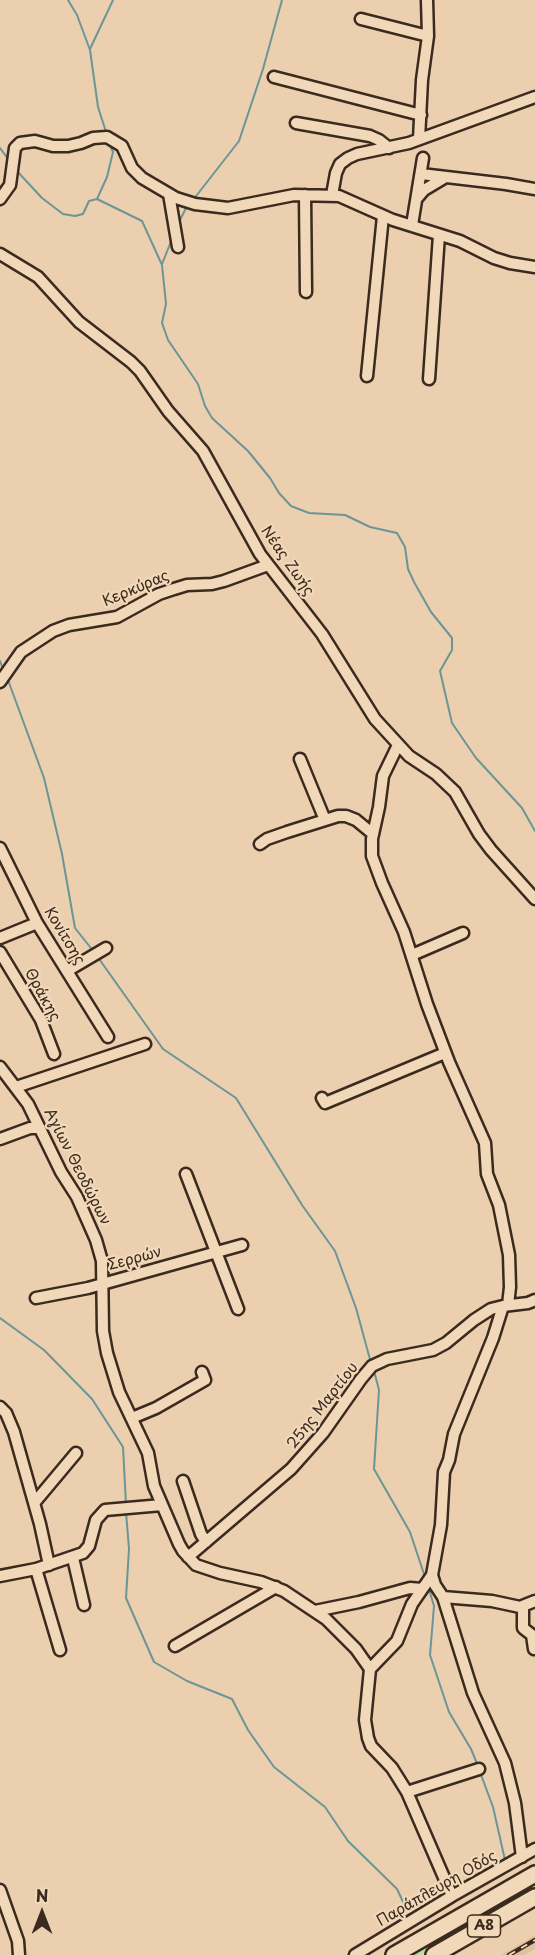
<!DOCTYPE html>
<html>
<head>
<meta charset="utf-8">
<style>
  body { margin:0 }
  #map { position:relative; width:535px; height:1955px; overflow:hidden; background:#ebcfaf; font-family:"Playpen Sans",sans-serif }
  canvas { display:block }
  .north { position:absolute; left:12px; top:1883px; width:60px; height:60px; -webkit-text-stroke:4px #f1d8b9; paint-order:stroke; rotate:0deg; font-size:16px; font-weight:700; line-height:24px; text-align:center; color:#3b2a1e }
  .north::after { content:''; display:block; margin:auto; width:21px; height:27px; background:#3b2a1e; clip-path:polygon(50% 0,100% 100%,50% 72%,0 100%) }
</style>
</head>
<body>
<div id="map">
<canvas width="535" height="1955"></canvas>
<div class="north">N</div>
</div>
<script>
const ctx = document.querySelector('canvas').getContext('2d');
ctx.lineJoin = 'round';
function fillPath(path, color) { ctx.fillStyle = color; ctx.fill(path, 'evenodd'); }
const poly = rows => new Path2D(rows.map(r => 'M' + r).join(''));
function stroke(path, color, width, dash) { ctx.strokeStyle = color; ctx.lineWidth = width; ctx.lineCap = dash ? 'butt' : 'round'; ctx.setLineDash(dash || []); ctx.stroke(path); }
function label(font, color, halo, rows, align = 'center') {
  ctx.font = font + ' "Playpen Sans",sans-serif'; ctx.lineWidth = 4.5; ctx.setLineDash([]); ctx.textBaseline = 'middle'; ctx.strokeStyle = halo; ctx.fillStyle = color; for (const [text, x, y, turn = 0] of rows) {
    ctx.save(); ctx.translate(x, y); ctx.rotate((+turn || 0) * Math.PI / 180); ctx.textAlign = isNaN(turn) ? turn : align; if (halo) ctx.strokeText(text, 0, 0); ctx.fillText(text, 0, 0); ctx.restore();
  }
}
fillPath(poly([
  [535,1935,535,1949,525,1955,501,1955]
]), '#e0c09f');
fillPath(poly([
  [535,1884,535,1888,420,1955,412,1955]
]), '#bbe09a');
stroke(poly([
  [68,0,77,15,90,50,98,107,107,135],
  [90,49,113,0],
  [0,148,9,160],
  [16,170,42,198,63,214,75,216,83,214,89,201,97,199,142,221,162,265,166,304,162,323,168,340,198,384,205,406,212,418,248,451,270,478,279,493,291,506,309,513,345,515,370,527,397,533,405,547,408,569,414,582,431,612,452,638,452,650,440,671,452,723,476,758,522,808,535,831],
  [97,199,107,177,113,152,109,143],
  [193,200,239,141,263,69,282,0],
  [179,222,187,206],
  [162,264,172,239],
  [0,661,3,669],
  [8,680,44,778,62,854,75,928,94,952],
  [97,956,163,1049,236,1098,302,1205,335,1251,356,1308,371,1363],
  [0,1318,44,1350,92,1399,123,1447,126,1504],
  [374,1371,379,1390,374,1469,410,1532,425,1577],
  [126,1512,129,1549,126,1598,154,1662,187,1681,232,1699,248,1730,274,1767,325,1807,348,1841,397,1889,406,1908],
  [428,1586,434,1606,430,1655,449,1712,471,1749,478,1766],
  [480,1772,493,1807,505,1860]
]), '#6c9597', 2);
const minor = poly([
  [361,19,428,36],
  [274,77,421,115],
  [296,123,370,136,379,140,389,148],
  [419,139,422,80,428,36,427,0],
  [421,174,506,184,535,189],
  [169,194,178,247],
  [305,195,306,292],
  [332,195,336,173,340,164,348,158,357,154,409,143,535,97],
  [418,197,424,190,444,178],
  [0,199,10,185,15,148,20,143,35,141,53,146,68,146,81,143,93,138,107,137,122,146,132,168,142,178,176,198,195,204,228,208,294,195,339,196,393,220,460,241,494,258,510,263,535,267],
  [412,225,423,158],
  [0,254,38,277,79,322,131,362,140,371,168,411,203,451,260,554,322,634,375,719,409,756,436,774,455,792,479,834,491,850,535,899],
  [367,376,383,216],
  [429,379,439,235],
  [0,682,21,652,53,631,69,625,117,617,159,594,174,589,187,585,212,584,224,581,268,565],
  [398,745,383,776,379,807,372,839,372,856,382,883,404,932,427,1004,449,1062,485,1143,487,1174,499,1205,509,1255,510,1287,508,1305],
  [300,759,325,820],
  [260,844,267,839,287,832,338,816,346,816,356,820,373,834],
  [0,848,37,923,108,1037],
  [0,938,37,923],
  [0,952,41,1020,54,1054],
  [412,955,463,933],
  [67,971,106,948],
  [0,1067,28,1104,61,1172,77,1197,96,1240,102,1261,103,1331,107,1353,119,1392,148,1453,154,1486,179,1544,183,1551,196,1565,220,1573,261,1582,284,1591,326,1619,356,1649,370,1669,365,1720,368,1738,371,1746,392,1768,407,1792,452,1896],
  [16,1087,145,1044],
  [322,1098,325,1103,445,1053],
  [0,1139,30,1128,40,1128],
  [186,1174,238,1309],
  [36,1298,88,1288,242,1245],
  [0,1407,6,1413,14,1432,40,1524,49,1565],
  [132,1418,156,1408,205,1380,202,1372],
  [183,1481,201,1534,206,1542],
  [35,1502,76,1453],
  [188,1557,291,1469,323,1433,361,1379,372,1366,387,1359,433,1350,446,1343,474,1320,491,1309,503,1306,528,1303,535,1300],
  [73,1558,84,1605],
  [36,1569,60,1650],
  [432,1575,435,1585,443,1597,473,1693,505,1763,515,1803,522,1857],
  [0,1576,36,1569,83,1553,89,1546,96,1520,105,1510,162,1505],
  [443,1597,492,1601,520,1607,535,1601],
  [523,1606,523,1628,532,1635,534,1649],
  [315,1611,359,1602,410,1588,422,1589],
  [175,1646,276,1587],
  [370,1669,397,1641,412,1604,432,1575,441,1525,444,1472,449,1460,454,1434,493,1338,503,1306],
  [407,1792,479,1769],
  [0,1890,18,1941,19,1955],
  [355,1955,452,1896,535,1849]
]);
const highway = poly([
  [394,1955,535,1874],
  [434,1955,535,1897]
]);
stroke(minor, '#3b2a1e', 15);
stroke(highway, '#3b2a1e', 20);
stroke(minor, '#f1d8b9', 10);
stroke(highway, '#f1d8b9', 15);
const rail = poly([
  [509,1955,535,1940]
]);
stroke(rail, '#3b2a1e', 4.5);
stroke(rail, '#f1d8b9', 2, [7]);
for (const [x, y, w] of [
  [484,1926,33]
]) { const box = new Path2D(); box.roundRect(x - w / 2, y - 11, w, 22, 4.5); ctx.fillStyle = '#f1d8b9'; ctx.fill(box); stroke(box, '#3b2a1e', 1.5); }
label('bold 14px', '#3b2a1e', null, [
  ["Α8",484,1926]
]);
label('15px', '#3b2a1e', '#f1d8b9', [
  ["Νέας Ζωής",287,561,55],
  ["Κερκύρας",136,589,-23],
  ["Κονίτσης",64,936,59],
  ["Θράκης",42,995,61],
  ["Αγίων Θεοδώρων",77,1167,63],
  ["Σερρών",135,1259,-15],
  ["25ης Μαρτίου",323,1406,-52],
  ["Παράπλευρη Οδός",437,1889,-30]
]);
</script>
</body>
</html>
